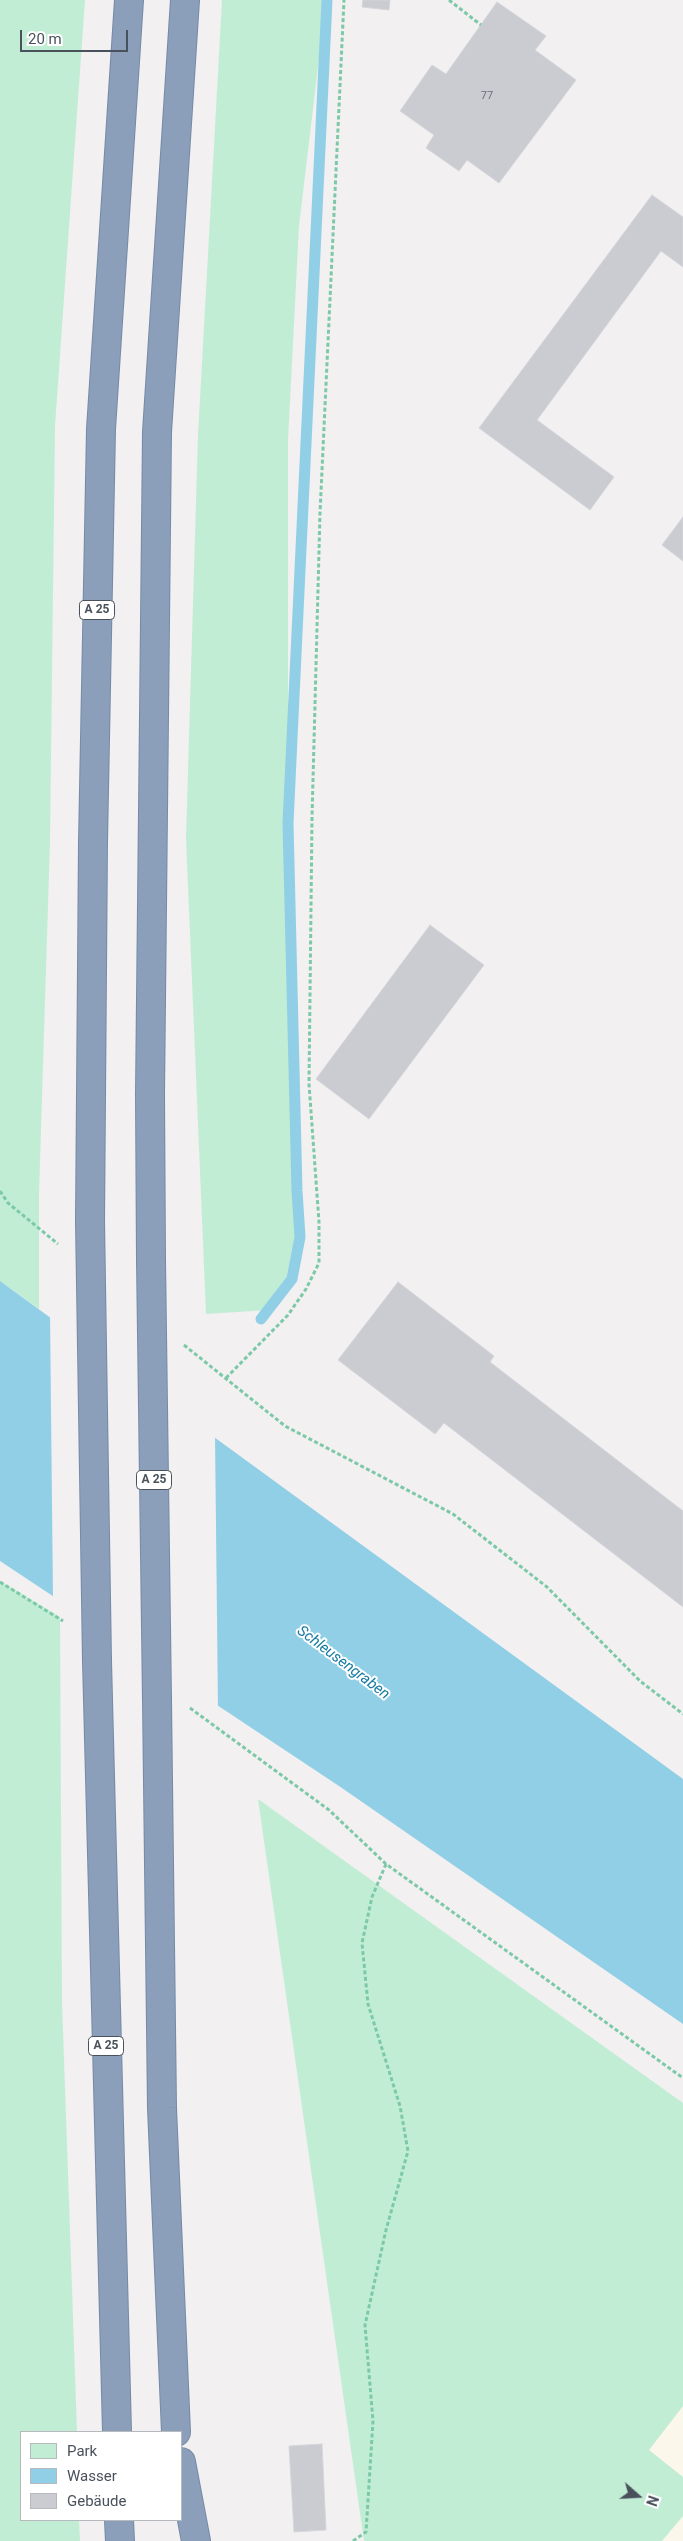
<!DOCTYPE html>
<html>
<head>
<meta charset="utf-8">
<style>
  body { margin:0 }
  #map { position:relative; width:683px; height:2541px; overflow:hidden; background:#f2f0f0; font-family:Roboto,sans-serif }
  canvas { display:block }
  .legend { position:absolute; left:20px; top:2431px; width:162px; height:90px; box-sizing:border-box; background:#fff; border:1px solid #b6babe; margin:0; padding:6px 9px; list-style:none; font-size:15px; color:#49525c }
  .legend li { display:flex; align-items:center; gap:10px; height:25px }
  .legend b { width:25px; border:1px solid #b6babe }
  .north { position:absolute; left:613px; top:2471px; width:50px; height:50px; -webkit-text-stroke:4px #fff; paint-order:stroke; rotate:109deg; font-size:14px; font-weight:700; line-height:20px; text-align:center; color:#49525c }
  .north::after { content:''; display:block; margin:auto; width:18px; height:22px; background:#49525c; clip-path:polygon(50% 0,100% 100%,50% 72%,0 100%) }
  .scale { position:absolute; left:20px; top:30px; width:108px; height:22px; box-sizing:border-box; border:2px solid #49525c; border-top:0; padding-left:6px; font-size:15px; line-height:18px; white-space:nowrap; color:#49525c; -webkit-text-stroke:4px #fff; paint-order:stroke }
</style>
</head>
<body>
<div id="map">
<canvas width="683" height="2541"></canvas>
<ul class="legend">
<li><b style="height:14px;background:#c2edd5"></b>Park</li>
<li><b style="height:14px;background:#91cfe7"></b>Wasser</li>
<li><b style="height:14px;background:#caccd2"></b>Gebäude</li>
</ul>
<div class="north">N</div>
<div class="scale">20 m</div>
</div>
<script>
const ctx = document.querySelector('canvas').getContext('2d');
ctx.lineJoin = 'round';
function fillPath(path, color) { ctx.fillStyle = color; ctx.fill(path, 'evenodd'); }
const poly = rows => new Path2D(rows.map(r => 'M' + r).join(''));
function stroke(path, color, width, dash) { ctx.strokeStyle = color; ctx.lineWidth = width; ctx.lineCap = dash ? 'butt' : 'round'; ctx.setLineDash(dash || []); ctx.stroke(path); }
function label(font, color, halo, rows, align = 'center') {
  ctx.font = font + ' Roboto,sans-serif'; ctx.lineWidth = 4; ctx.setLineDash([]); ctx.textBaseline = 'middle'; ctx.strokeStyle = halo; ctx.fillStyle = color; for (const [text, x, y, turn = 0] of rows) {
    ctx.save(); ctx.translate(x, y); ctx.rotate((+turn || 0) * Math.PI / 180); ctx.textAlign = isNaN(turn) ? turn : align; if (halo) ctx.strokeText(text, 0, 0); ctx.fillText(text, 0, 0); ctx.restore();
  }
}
fillPath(poly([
  [683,2406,683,2477,649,2450],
  [683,2516,683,2541,662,2541]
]), '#fbf8eb');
fillPath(poly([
  [0,0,85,0,55,426,50,841,39,1193,39,1309,0,1281],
  [222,0,326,0,299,226,288,440,288,823,297,1191,300,1237,292,1279,268,1310,206,1314,186,838,198,435],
  [0,1581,60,1617,62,2001,77,2432,21,2432,21,2520,79,2520,80,2541,0,2541],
  [258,1799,683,2103,683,2406,649,2450,683,2477,683,2516,662,2541,364,2541]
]), '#c2edd5');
fillPath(poly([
  [0,1281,683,1779,683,2024,339,1786,0,1561]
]), '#91cfe7');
fillPath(poly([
  [50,1314,215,1434,218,1709,53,1599]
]), '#f2f0f0');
stroke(poly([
  [261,1319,292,1279,300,1237,297,1191,288,823,327,0]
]), '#91cfe7', 11);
const building = poly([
  [363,0,390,0,389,10,362,7,363,0],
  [497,2,546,36,535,50,576,80,499,183,467,160,459,171,426,148,434,135,400,111,432,65,446,74,497,2],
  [652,195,683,217,683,267,661,251,537,420,614,477,590,510,479,428,652,195],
  [683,517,683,561,662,545,683,517],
  [430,925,484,965,369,1119,316,1079,430,925],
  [398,1282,494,1356,490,1362,683,1511,683,1607,444,1423,435,1434,338,1360,398,1282],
  [322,2444,326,2530,294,2532,289,2446,322,2444]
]);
fillPath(building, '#caccd2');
stroke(building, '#d4d6db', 1);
const motorway = poly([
  [90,1221,93,842,101,429,129,0],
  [151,1260,150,1094,157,432,185,0],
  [97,1661,117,2432],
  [157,1700,162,2108,176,2432],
  [181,2462,196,2541],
  [119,2520,120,2541]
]);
stroke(motorway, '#768aa7', 30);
stroke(poly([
  [449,0,481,25],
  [0,1191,8,1203,58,1244],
  [184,1345,285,1426,453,1514,547,1587,640,1681,683,1714],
  [226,1378,288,1315,306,1289,319,1263,319,1222,309,1084,312,818,320,513,344,0],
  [0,1582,63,1621],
  [190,1708,329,1810,386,1864,683,2078],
  [353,2541,366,2532,373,2421,365,2325,386,2230,408,2151,400,2106,368,2004,362,1943,372,1897,386,1864]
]), '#7cc9a8', 3, [4, 2.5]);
stroke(motorway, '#8b9fbb', 28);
const motorwayBridge = poly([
  [90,1221,97,1661],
  [151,1260,157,1700]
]);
stroke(motorwayBridge, '#768aa7', 30, []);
stroke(motorwayBridge, '#8b9fbb', 28);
label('11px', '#69707a', null, [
  ["77",487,96]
]);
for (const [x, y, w] of [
  [97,610,35],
  [154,1480,35],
  [106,2046,35]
]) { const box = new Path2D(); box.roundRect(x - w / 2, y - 9.5, w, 19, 4); ctx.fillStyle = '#fff'; ctx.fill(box); stroke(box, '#49525c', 1); }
label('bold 12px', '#49525c', null, [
  ["A 25",97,610],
  ["A 25",154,1480],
  ["A 25",106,2046]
]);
label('italic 15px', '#157ba3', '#fff', [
  ["Schleusengraben",343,1663,37]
]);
</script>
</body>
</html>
